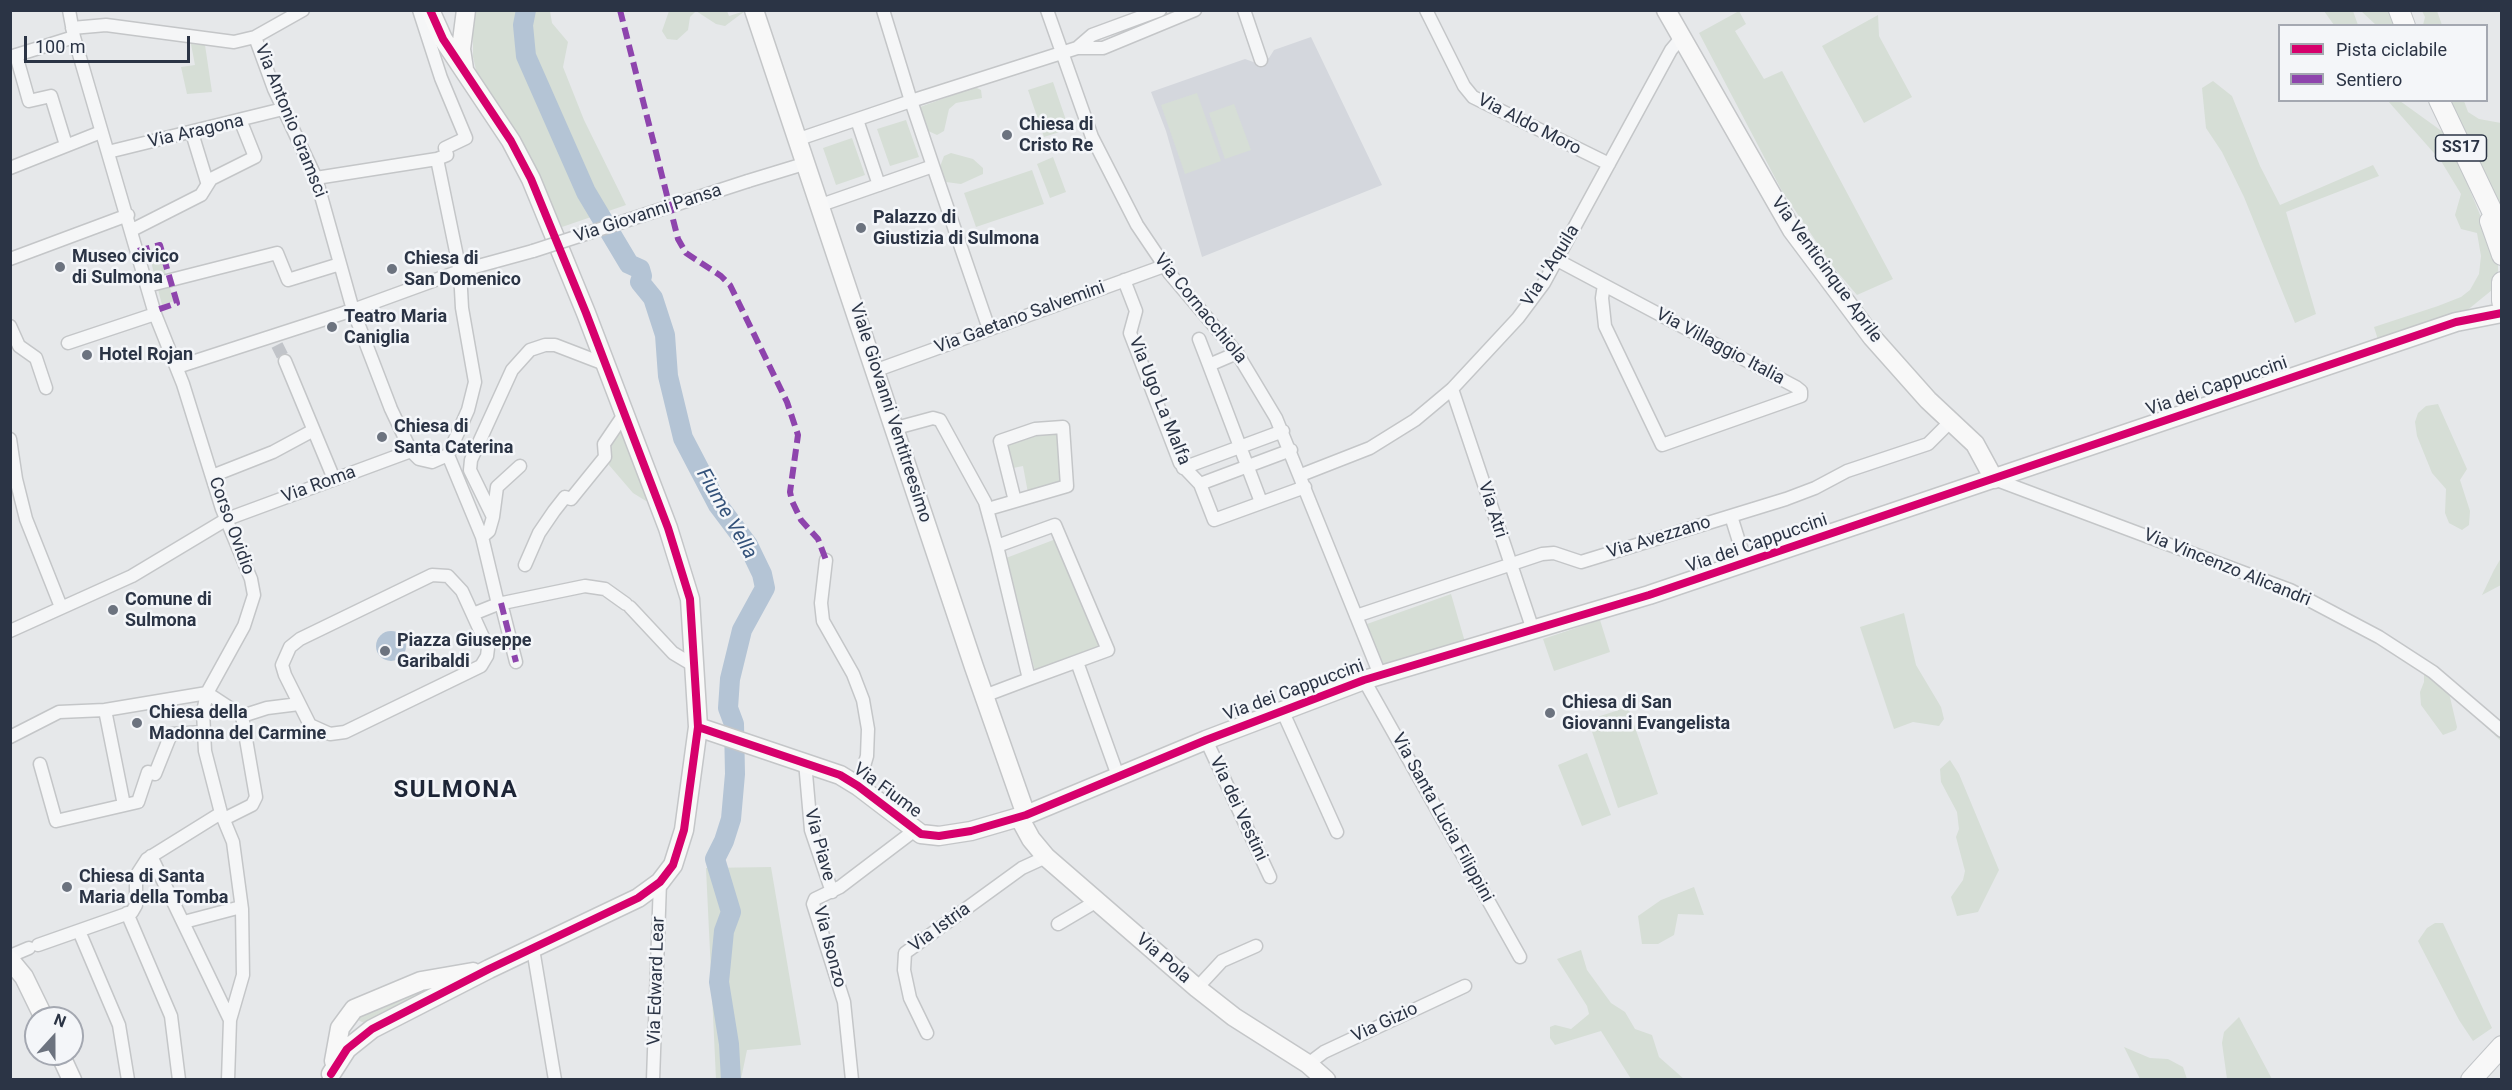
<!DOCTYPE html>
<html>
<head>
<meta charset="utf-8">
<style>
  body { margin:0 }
  #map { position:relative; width:2512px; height:1090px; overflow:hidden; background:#e6e8ea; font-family:Roboto,sans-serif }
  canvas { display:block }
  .frame { position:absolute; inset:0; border:12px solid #2b3445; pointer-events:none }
  .legend { position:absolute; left:2278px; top:24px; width:210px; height:78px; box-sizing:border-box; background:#f4f6f9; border:2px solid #a4a8b1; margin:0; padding:8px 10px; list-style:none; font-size:18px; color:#2b3445 }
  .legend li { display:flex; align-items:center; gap:12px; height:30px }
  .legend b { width:30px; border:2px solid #a4a8b1 }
  .north { position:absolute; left:24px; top:1006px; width:60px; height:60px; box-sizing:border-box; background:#f4f6f9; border:2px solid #a4a8b1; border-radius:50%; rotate:21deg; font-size:16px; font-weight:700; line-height:24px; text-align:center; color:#2b3445 }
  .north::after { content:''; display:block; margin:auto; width:21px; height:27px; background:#6c737f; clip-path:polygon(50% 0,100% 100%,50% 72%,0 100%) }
  .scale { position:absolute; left:24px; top:36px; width:166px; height:27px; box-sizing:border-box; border:3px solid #2b3445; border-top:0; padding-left:8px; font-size:18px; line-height:21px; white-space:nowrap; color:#2b3445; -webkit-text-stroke:4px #f4f6f9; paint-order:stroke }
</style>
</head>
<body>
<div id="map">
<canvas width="2512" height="1090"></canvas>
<div class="frame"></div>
<ul class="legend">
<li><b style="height:8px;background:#d6006c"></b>Pista ciclabile</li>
<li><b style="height:8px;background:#8e44ad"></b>Sentiero</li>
</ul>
<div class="north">N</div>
<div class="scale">100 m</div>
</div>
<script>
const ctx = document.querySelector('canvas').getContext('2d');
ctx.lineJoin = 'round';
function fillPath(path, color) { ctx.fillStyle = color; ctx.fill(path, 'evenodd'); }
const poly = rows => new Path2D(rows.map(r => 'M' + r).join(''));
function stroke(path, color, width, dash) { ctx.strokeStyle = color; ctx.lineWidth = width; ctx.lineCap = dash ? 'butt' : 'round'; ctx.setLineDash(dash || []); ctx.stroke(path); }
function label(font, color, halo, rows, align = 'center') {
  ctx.font = font + ' Roboto,sans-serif'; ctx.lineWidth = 5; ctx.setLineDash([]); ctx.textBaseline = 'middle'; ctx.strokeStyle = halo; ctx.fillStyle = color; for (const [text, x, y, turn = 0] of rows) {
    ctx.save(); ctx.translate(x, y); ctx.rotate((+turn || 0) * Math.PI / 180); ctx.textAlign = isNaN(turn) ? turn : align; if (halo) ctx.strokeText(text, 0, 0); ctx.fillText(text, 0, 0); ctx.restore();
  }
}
fillPath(poly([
  [1311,37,1382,185,1202,257,1166,131,1151,92,1245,59,1256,63,1269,58,1274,50]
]), '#d4d7dd');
fillPath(poly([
  [473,11,550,11,552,23,568,42,563,67,584,120,626,205,562,227,480,88,473,57],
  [669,11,727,11,729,16,745,11,725,26,716,24,696,11,690,17,688,30,677,40,667,39,662,31],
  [1739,11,1746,24,1735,31,1764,79,1782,71,1893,279,1857,295,1834,268,1782,191,1699,33],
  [2324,11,2353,11,2358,25,2334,25],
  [2361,11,2389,11,2395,25,2376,25],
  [2422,11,2437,11,2442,25,2423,25,2425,17],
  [1878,15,1879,36,1912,97,1864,123,1822,46],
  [191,44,205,45,212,92,187,94,181,67,195,65],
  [2213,81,2232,96,2260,166,2280,205,2373,165,2379,176,2286,212,2316,314,2295,323,2244,197,2222,152,2206,128,2202,88],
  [1053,82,1069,129,1044,137,1028,90],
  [975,87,981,90,982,98,956,103,949,109,944,131,937,135,924,129,920,107],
  [1197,93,1221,161,1185,174,1161,105],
  [2388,101,2400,101,2443,132,2454,151,2498,259,2498,271,2492,290,2465,312,2379,343,2374,327,2438,306,2461,297,2470,290,2479,274,2481,256,2477,233,2461,229,2455,215,2461,194,2441,161],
  [2448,101,2464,101,2468,112,2479,119,2501,123,2501,223],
  [1234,104,1251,150,1225,159,1209,113],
  [906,120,919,157,890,166,877,129],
  [852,138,865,175,836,185,823,148],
  [951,153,973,159,983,168,983,174,961,184,946,182,940,171,941,164,944,156],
  [1053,157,1066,192,1050,198,1037,164],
  [1032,170,1044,204,976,227,964,193],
  [158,248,174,301,162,305,148,250],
  [2438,404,2467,469,2460,480,2470,511,2469,525,2462,530,2449,523,2445,513,2446,489,2432,473,2417,436,2415,422,2418,413,2426,406],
  [621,431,630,441,649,498,646,501,633,493,609,465,611,446],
  [1058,433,1062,484,1028,493,1023,466,1013,468,1007,445,1036,435],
  [1056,539,1100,646,1035,671,1006,558],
  [2501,558,2501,585,2482,595,2494,570],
  [1451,594,1465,642,1383,665,1367,624],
  [1904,613,1916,665,1941,707,1944,719,1939,726,1913,722,1894,729,1860,627],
  [1600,620,1610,652,1554,671,1543,639],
  [2424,667,2501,731,2501,741,2449,693,2457,727,2456,730,2443,735,2421,705,2420,692,2424,682],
  [1628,707,1658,794,1618,808,1588,720],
  [1587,753,1611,815,1582,826,1558,765],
  [1950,760,1959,774,1999,870,1978,912,1957,916,1951,897,1963,880,1965,871,1956,837,1959,829,1957,812,1941,782,1940,769],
  [771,867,801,1045,747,1050,741,1079,716,1079,706,868],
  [1694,887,1704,915,1678,914,1674,935,1658,944,1642,944,1638,916,1661,900],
  [2435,923,2443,923,2492,1028,2473,1041,2459,1020,2418,941,2427,928],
  [1581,950,1587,970,1611,1003,1625,1012,1635,1029,1652,1035,1659,1057,1684,1079,1631,1079,1601,1031,1555,1045,1550,1038,1550,1027,1555,1025,1571,1029,1589,1014,1587,1006,1557,959],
  [446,981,366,1024,358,1020,359,1014],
  [2239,1017,2272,1079,2227,1079,2222,1043,2224,1032],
  [2124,1047,2150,1058,2168,1059,2183,1067,2187,1079,2140,1079]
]), '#d6ded6');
fillPath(poly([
  '376 646a15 15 0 1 1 30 0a15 15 0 1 1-30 0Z'
]), '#b4c4d5');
stroke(poly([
  [526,10,523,25,526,56,586,192,629,264,640,269,642,276,640,282,653,298,665,335,668,376,683,438,718,505,748,545,762,574,765,588,742,630,730,679,728,708,734,724,735,774,731,819,724,841,715,859,731,912,724,931,719,982,729,1044,731,1080]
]), '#b4c4d5', 20);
stroke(poly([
  [277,345,285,361]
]), '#c1c4c9', 12, [12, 6]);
const street = poly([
  [69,10,74,37,155,314,183,384,222,509,251,579,254,595,244,626,207,693,203,712,205,751,221,813,233,842,242,909,243,975,230,1020,228,1080],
  [883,10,911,101,1077,48,1103,48,1195,10],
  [1047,10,1092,137,1137,225,1170,274,1237,353,1276,418,1380,675],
  [1244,10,1261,60],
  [1426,10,1464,86,1473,97,1609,164],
  [72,28,106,25,234,42,255,37,303,10],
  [255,37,274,89,316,178,353,310,391,409,411,451,419,459,432,462,448,455],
  [1077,48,1092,35,1160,10],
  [16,55,29,101,51,96,66,145],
  [10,57,74,37],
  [857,120,879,185],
  [192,133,207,182],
  [799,139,911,101,933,166,821,205],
  [108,152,283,109],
  [437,159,460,271,462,308,475,382,468,410,448,455],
  [933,166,989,329],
  [10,168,101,132],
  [316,178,437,159,447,155,445,148,466,138,441,78,419,10],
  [748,181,807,163],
  [132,230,201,195,211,179,255,157,241,122],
  [10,259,128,215],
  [1557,260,1604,285,1602,298,1605,326,1662,445,1801,396,1801,391,1796,387,1604,285],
  [1124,280,1136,311,1130,333,1180,463,1200,484],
  [147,286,277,253,288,280,340,264],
  [10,326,19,346,36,358,46,388],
  [1199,339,1209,365],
  [68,343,155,314],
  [1237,353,1209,365,1261,502],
  [285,361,334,479],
  [177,367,353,310,460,271,533,251],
  [877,370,1164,266],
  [1452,389,1533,630],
  [896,428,933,418,940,420,985,502,997,546],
  [10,439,16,479,26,519,61,607],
  [1291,450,1200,484,1214,520,1305,487],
  [448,455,482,537,498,604],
  [1183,468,1283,431],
  [1301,475,1370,448,1415,420,1452,389,1518,318,1544,283,1671,50,1681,38],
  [212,476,273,452,312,431],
  [1994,479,2290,590,2379,637,2433,672,2502,731],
  [988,509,1067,486,1063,427,1035,429,1000,441,1015,501],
  [1731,516,1746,564],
  [493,517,497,487,520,466],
  [482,537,489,531,493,517,470,470,471,460,512,370,530,350,545,345,555,345,607,365],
  [826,560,821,603,823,621,853,674,863,700,868,729,867,756,858,786],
  [525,565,539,533,554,511,565,497,571,499,605,457,604,444,625,413],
  [432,575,448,576,462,591,488,648,487,656,481,666,345,732,330,734,310,725,285,675,282,665,290,647,300,639,432,575],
  [501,603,516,662],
  [630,607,673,653,688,662,696,663],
  [473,614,498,604,585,586,605,589,626,604],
  [1356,616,1542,554,1554,553,1581,562,1786,499,1815,488,1847,471,1928,444,1950,422],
  [10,631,132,576,227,519,411,451],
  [1077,662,1118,776],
  [1364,680,1520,957],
  [207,693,242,716,267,708,299,704],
  [984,696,1029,679,1108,650,1055,525,997,546,1029,679],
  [105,710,124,805],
  [1282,710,1337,832],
  [10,737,59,712,105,710,207,693],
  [1206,740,1270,877],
  [805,762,811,830,832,892],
  [40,764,56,821,138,802,148,772,155,774,171,734,203,732],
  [224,819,252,805,256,797,242,716],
  [151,856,230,1020],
  [127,913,171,1016,179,1080],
  [184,922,241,907],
  [1058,924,1097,901],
  [79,931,119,1025,128,1080],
  [38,945,132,912,136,905,136,876,147,859,221,813],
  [533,949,555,1080],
  [10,956,29,948],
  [1197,988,1222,961,1256,946],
  [927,1033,910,998,904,970,905,953,1022,868,1046,857],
  [1308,1064,1324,1052,1465,986],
  [653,1080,660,882],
  [852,1080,844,1002,813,904,815,899,840,887,915,830]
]);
const secondary = poly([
  [754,10,974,667,1026,815],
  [1666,10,1792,230,1872,337,1928,400,1975,444,1994,479],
  [464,69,461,49,466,10],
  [698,727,840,775,858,786,921,834,939,836,971,831,1026,815,1206,740,1364,680,1649,595,2456,322,2502,313],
  [1019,817,1031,839,1046,857,1197,988,1234,1017,1308,1064,1326,1080],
  [10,960,24,977,44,1018],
  [60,1054,72,1080],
  [334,1061,340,1028,354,1009,421,981,473,972],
  [331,1074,347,1049,372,1029,489,969,638,898,660,882,673,865,684,830,698,727,690,599,668,528,586,313,531,179,511,141,443,39,430,10]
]);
const primary = poly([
  [2399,10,2405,26],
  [2439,100,2502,232],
  [2490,221,2502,255],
  [2502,282,2502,301],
  [2471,1080,2502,1046]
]);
stroke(street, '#c4c6c8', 15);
stroke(secondary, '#c4c6c8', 21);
stroke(primary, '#c2c5c8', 22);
stroke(street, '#f5f6f7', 12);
stroke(secondary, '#f8f8f8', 18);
stroke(primary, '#f8f8f8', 20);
const streetBridge = poly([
  [533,251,748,181]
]);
stroke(streetBridge, '#c4c6c8', 15, []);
stroke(streetBridge, '#f5f6f7', 12);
stroke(poly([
  [620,10,678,239,686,253,721,276,730,285,787,402,798,435,790,492,792,501,801,520,818,539,826,560],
  [138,251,160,245,177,303,154,311],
  [501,603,516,662]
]), '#8e44ad', 6, [12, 6]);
stroke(poly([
  [698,727,840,775,858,786,921,834,939,836,971,831,1026,815,1206,740,1364,680,1649,595,2456,322,2502,313],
  [331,1074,347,1049,372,1029,489,969,638,898,660,882,673,865,684,830,698,727,690,599,668,528,586,313,531,179,511,141,443,39,430,10]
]), '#d6006c', 8);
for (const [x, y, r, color] of [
  [1007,135,6,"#6c737f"],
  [861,228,6,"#6c737f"],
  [60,267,6,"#6c737f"],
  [392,269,6,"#6c737f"],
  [332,327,6,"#6c737f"],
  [87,355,6,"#6c737f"],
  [382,437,6,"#6c737f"],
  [113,610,6,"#6c737f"],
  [385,651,6,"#6c737f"],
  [1550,713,6,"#6c737f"],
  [137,723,6,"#6c737f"],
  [67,887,6,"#6c737f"]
]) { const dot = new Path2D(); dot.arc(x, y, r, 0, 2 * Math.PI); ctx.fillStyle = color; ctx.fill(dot); stroke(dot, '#f4f6f9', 2); }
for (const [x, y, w] of [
  [2461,148,51]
]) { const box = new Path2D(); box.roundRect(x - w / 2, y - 13, w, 26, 4.5); ctx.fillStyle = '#f4f6f9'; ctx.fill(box); stroke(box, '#2b3445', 1.5); }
label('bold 16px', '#2b3445', null, [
  ["SS17",2461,148]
]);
label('18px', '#2b3445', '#f4f6f9', [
  ["Via Antonio Gramsci",290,121,68],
  ["Via Aldo Moro",1529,125,27],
  ["Via Aragona",196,132,-13],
  ["Via Giovanni Pansa",648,214,-18],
  ["Via L'Aquila",1551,266,-58],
  ["Via Venticinque Aprile",1826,270,54],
  ["Via Cornacchiola",1200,309,51],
  ["Via Gaetano Salvemini",1020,318,-20],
  ["Via Villaggio Italia",1720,347,28],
  ["Via dei Cappuccini",2217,387,-19],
  ["Via Ugo La Malfa",1159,401,68],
  ["Viale Giovanni Ventitreesimo",890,413,72],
  ["Via Roma",319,485,-20],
  ["Via Atri",1492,510,72],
  ["Corso Ovidio",231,526,70],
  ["Via Avezzano",1659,538,-17],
  ["Via dei Cappuccini",1757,544,-19],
  ["Via Vincenzo Alicandri",2227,568,22],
  ["Via dei Cappuccini",1294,691,-20],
  ["Via Fiume",887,791,36],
  ["Via dei Vestini",1238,809,65],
  ["Via Santa Lucia Filippini",1442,818,61],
  ["Via Piave",819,845,75],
  ["Via Istria",940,928,-36],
  ["Via Isonzo",829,947,75],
  ["Via Pola",1163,959,41],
  ["Via Edward Lear",657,981,-88],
  ["Via Gizio",1385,1023,-25]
]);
label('bold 18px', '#2b3445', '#f4f6f9', [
  ["Chiesa di",1019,125],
  ["Cristo Re",1019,146],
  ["Palazzo di",873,218],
  ["Giustizia di Sulmona",873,239],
  ["Museo civico",72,257],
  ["di Sulmona",72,278],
  ["Chiesa di",404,259],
  ["San Domenico",404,280],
  ["Teatro Maria",344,317],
  ["Caniglia",344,338],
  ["Hotel Rojan",99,355],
  ["Chiesa di",394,427],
  ["Santa Caterina",394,448],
  ["Comune di",125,600],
  ["Sulmona",125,621],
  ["Piazza Giuseppe",397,641],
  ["Garibaldi",397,662],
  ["Chiesa di San",1562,703],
  ["Giovanni Evangelista",1562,724],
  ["Chiesa della",149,713],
  ["Madonna del Carmine",149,734],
  ["Chiesa di Santa",79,877],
  ["Maria della Tomba",79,898]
], 'left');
label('italic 20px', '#34527a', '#f4f6f9', [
  ["Fiume Vella",726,514,60]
]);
ctx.letterSpacing = '1.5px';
label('bold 24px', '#1d2536', '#f4f6f9', [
  ["SULMONA",456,791]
]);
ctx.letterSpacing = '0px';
</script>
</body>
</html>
